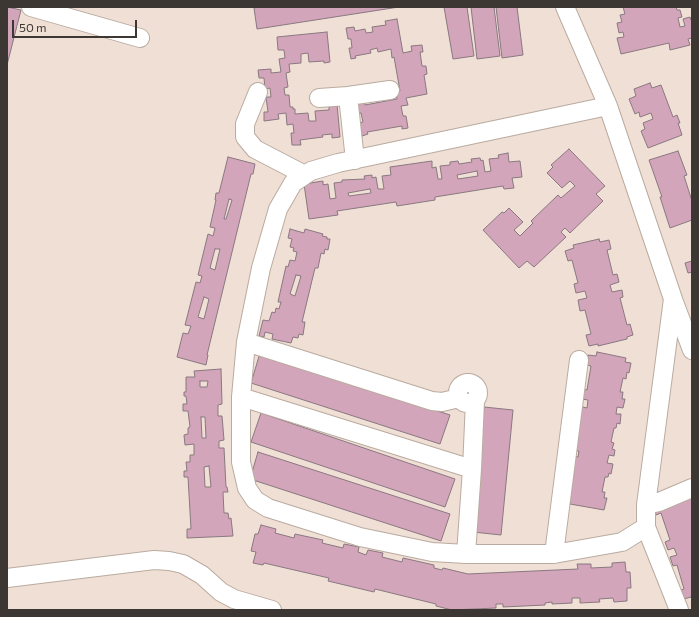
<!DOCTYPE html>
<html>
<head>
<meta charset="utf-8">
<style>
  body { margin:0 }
  #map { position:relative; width:699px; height:617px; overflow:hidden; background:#efdfd4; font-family:Commissioner,sans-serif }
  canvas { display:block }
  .frame { position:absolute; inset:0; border:8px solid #3d3733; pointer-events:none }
  .scale { position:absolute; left:12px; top:20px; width:125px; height:18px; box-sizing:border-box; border:2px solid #3d3733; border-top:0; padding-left:5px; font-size:12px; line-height:14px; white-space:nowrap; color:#3d3733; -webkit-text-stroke:3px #efdfd4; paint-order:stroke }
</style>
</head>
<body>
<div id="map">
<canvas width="699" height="617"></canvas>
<div class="frame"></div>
<div class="scale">50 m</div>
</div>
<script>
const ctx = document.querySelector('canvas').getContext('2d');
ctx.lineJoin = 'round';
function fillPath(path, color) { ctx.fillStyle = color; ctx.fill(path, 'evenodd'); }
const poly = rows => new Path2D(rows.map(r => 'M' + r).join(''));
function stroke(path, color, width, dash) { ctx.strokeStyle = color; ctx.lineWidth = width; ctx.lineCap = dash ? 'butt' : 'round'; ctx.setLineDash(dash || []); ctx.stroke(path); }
const building = poly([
  [7,7,21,10,7,65,7,7],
  [258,7,399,7,257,29,254,8,258,7],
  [444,7,467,7,474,56,453,59,444,7],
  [471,7,494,7,500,56,477,59,471,7],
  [496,7,517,7,523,55,502,58,496,7],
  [623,7,676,7,677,10,680,10,682,17,678,18,680,27,685,26,683,19,690,17,691,20,692,19,692,38,688,39,690,45,670,50,669,43,621,54,617,38,624,37,623,32,619,33,617,23,622,22,620,15,625,14,623,7],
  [397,19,403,53,412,51,411,46,422,45,423,52,420,52,422,66,426,66,427,74,424,75,427,94,406,98,408,105,401,106,403,116,406,116,408,128,402,129,402,126,367,132,368,134,362,136,359,123,363,122,361,113,358,113,356,102,365,100,365,105,397,99,396,92,400,91,394,57,392,58,391,49,378,52,377,48,370,50,371,53,355,56,356,58,351,59,349,48,352,48,351,39,348,39,346,28,354,27,355,31,365,29,366,33,373,32,372,27,386,25,385,21,397,19],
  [327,32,330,62,324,63,324,61,309,62,308,53,301,54,301,63,289,64,290,72,286,73,288,87,284,88,285,95,289,95,290,107,293,107,293,109,295,109,295,114,308,113,309,121,316,121,315,111,329,110,329,105,337,104,340,137,332,138,332,134,322,135,323,137,300,140,301,145,292,145,291,133,294,133,293,124,287,125,286,113,278,114,279,119,264,121,264,112,268,112,266,97,271,97,270,88,265,89,264,78,259,78,258,70,271,69,271,73,281,72,279,59,285,58,284,50,278,50,277,37,327,32],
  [650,83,652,88,661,85,673,117,677,115,680,123,678,123,682,135,648,148,641,131,645,129,643,123,653,119,651,113,640,117,639,112,635,114,629,99,636,96,634,89,650,83],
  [569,149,605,186,596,194,603,201,570,233,565,228,561,232,566,237,534,267,527,261,519,268,483,230,502,212,504,213,509,208,523,222,514,230,520,236,533,223,531,221,558,195,561,198,575,186,570,181,562,188,547,173,553,167,551,165,569,149],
  [678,151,687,175,684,176,692,201,692,220,670,228,660,197,662,197,649,160,678,151],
  [508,153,509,162,520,161,522,177,512,178,514,188,504,189,503,186,435,197,435,200,397,206,396,202,337,211,338,215,309,219,304,184,323,181,323,185,328,184,330,199,336,198,334,183,342,182,342,180,365,179,364,176,372,175,372,178,376,177,378,189,384,189,382,176,391,175,390,167,432,161,432,168,436,167,438,179,442,179,440,166,450,165,450,162,458,161,459,164,472,162,471,159,480,158,481,161,483,160,485,172,491,171,489,159,499,158,498,155,508,153],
  [477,171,478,176,458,179,457,175,477,171],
  [370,189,371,193,349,196,348,193,370,189],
  [228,157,255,164,253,174,251,174,207,355,208,355,206,365,177,357,183,333,188,334,191,326,185,325,196,282,200,283,202,276,198,275,208,234,213,236,215,228,210,227,216,200,215,200,216,193,219,193,228,157],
  [229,199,232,200,226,219,224,219,229,199],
  [215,249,220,249,215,270,210,268,215,249],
  [204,297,209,299,204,319,198,317,204,297],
  [290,229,304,233,305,229,323,234,322,236,327,237,327,239,330,239,328,250,325,249,324,254,321,253,318,268,315,268,302,322,305,322,303,335,299,334,298,338,293,337,291,343,272,339,273,334,265,332,264,337,259,336,263,320,269,321,272,312,275,313,276,308,279,309,281,302,278,302,286,266,288,267,290,260,295,261,297,252,293,251,294,248,290,247,292,239,288,238,290,229],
  [296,275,301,276,295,296,290,294,296,275],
  [599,239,600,242,609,240,611,249,607,250,613,275,617,274,619,282,610,285,612,292,622,290,623,297,620,298,627,325,630,324,633,335,627,337,627,339,598,346,598,344,589,346,586,335,591,334,585,310,580,311,578,300,587,298,585,291,576,293,574,284,578,283,572,260,568,261,565,251,574,248,573,245,599,239],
  [692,261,692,272,688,273,685,263,692,261],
  [597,352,626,358,625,362,631,363,629,373,627,372,626,379,623,378,620,392,623,392,622,399,625,399,623,408,617,407,616,414,621,414,620,424,617,423,616,428,614,428,611,442,614,443,612,449,615,450,614,456,609,455,607,463,613,464,611,474,609,473,608,477,605,477,602,492,605,492,604,498,607,498,604,510,570,504,570,456,578,457,579,451,571,450,579,406,587,408,588,400,581,399,582,389,587,390,591,366,587,365,588,355,596,356,597,352],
  [260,353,450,415,440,444,251,383,260,353],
  [221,369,222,404,218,405,218,416,222,416,224,440,219,441,219,448,224,448,226,487,227,487,228,492,223,492,224,513,228,513,229,519,231,518,233,536,187,538,187,529,191,529,188,477,184,477,184,471,187,471,186,462,190,462,190,455,194,455,194,444,185,445,184,435,188,434,188,428,190,427,188,411,183,411,183,404,187,404,186,396,184,396,184,392,186,392,186,377,195,377,194,371,221,369],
  [200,381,208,381,207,387,200,387,200,381],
  [201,417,205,417,206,438,202,438,201,417],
  [209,466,211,487,205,487,204,467,209,466],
  [484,407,513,410,501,535,473,532,484,407],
  [261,413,455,479,445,507,251,442,261,413],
  [258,452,450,514,441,541,250,479,258,452],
  [692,497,692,599,691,597,684,599,681,590,684,589,677,565,673,566,670,557,677,555,674,548,668,550,665,542,670,540,661,513,656,515,654,509,692,497],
  [261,525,276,529,275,533,294,538,295,534,323,540,322,543,343,548,344,544,359,547,358,552,366,555,368,550,383,553,382,557,402,562,403,558,434,565,434,568,442,570,443,568,468,574,578,569,577,564,591,564,591,568,612,567,612,563,625,562,626,572,630,572,631,588,627,588,627,601,614,602,613,598,599,599,600,602,580,603,580,598,572,598,572,603,552,604,552,602,545,603,545,605,503,607,503,604,496,604,496,608,452,610,436,606,436,604,375,589,374,592,328,581,329,578,264,563,263,565,253,563,256,552,251,551,255,534,258,534,261,525]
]);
fillPath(building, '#d3a5ba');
stroke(building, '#897880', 1);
const minor = poly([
  [31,7,140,38],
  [565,7,608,106,673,299,646,505,646,527,679,610],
  [258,92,245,124,245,137,255,149,305,175],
  [348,96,390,90],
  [319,98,348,96,355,160],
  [608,106,338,163,311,171,293,183,278,209,261,268,246,342,241,397,241,462,247,488,255,500,268,508,360,537,432,552,466,554,554,554,622,542,646,527],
  [674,302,692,350],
  [246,342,432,401,442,402,459,398],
  '458 393a10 10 0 1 1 20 0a10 10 0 1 1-20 0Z',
  [241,397,472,469],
  [646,505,659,502,692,488],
  [466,554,472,469,475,401],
  [554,554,579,360],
  [7,578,154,560,169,561,183,564,202,575,221,592,234,599,272,610]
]);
stroke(minor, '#baaba0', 20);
stroke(minor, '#fff', 18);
</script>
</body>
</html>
